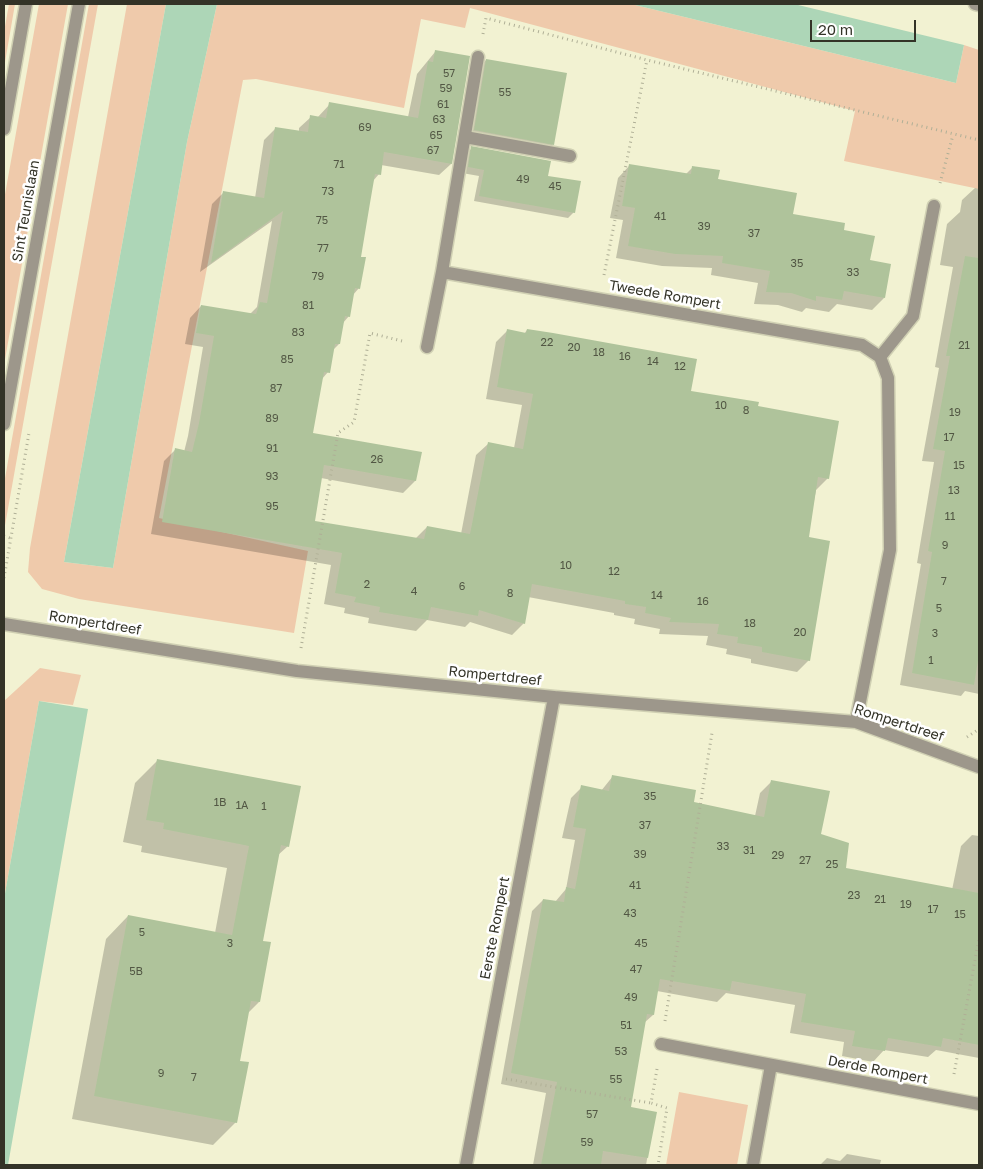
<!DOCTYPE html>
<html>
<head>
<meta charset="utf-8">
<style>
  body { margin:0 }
  #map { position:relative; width:983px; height:1169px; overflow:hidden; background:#f2f2d2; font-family:"Golos Text",sans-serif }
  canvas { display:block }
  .frame { position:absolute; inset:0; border:5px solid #333327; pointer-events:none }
  .scale { position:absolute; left:810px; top:20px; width:106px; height:22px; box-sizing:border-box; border:2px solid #333327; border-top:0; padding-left:6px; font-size:15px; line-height:18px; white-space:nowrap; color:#333327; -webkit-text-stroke:4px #fff; paint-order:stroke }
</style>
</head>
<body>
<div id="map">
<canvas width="983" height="1169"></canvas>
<div class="frame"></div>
<div class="scale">20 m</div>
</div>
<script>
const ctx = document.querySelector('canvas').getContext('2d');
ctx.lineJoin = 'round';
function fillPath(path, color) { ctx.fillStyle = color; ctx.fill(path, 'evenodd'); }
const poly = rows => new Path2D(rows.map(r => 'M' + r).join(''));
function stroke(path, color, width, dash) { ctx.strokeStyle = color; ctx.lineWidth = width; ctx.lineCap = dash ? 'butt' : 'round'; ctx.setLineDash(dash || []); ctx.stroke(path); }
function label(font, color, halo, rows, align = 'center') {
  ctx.font = font + ' "Golos Text",sans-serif'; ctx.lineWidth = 5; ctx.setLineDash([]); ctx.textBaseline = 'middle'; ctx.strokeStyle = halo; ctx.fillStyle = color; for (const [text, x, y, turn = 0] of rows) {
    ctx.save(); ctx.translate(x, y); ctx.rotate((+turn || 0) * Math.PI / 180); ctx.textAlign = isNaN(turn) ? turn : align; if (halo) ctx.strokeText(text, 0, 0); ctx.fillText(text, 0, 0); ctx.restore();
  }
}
fillPath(poly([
  [9,4,15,4,4,68,4,32],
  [39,4,68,4,4,365,4,200],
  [89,4,98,4,4,531,4,484],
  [127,4,166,4,64,562,113,568,187,142,217,4,631,4,956,83,964,45,979,50,979,189,844,161,855,111,470,8,465,28,421,19,404,108,256,79,243,80,159,518,308,551,294,633,79,599,42,589,28,572,30,548],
  [40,668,81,675,73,705,39,701,4,899,4,701],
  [679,1092,748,1105,737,1165,666,1165]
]), '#efcaab');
fillPath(poly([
  [166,4,217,4,187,142,113,568,64,562],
  [631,4,794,4,964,45,956,83],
  [39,701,88,709,8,1165,4,1165,4,899]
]), '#add6b7');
fillPath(poly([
  [435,52,451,164,439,175,381,165,379,174,373,181,360,258,359,288,353,295,349,316,343,323,339,344,333,350,328,372,322,379,312,434,420,453,415,481,403,493,321,478,313,522,415,539,427,527,461,534,476,455,488,444,514,448,522,405,486,399,496,342,507,331,524,334,527,330,690,392,756,407,828,478,816,490,807,538,809,660,797,672,751,663,751,659,726,654,727,649,706,645,708,636,659,634,660,629,634,624,635,619,614,615,614,613,528,597,524,623,512,635,470,622,465,627,427,620,416,631,368,623,369,618,344,613,345,608,324,604,331,565,151,534,164,461,175,450,184,452,188,436,203,347,185,344,190,318,201,306,250,314,257,307,272,221,200,272,212,204,224,192,255,198,264,140,276,128,299,132,299,128,311,117,317,118,330,104,408,117,417,74],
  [486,60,553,144,540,157,462,142,474,73],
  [472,148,547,177,574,212,568,218,474,201,479,176,462,173,466,154],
  [630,165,685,175,693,167,792,215,842,231,869,261,884,298,872,310,837,304,829,312,806,308,802,312,778,305,754,304,758,283,711,275,712,268,662,266,616,258,623,220,610,218,618,178],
  [975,188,979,189,979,694,965,691,961,696,900,685,921,564,917,563,934,462,922,461,939,368,935,367,953,267,940,265,947,224,960,212,962,200],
  [158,760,288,846,277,856,261,942,259,1002,248,1013,238,1062,236,1122,213,1145,72,1119,106,939,128,916,215,933,227,868,141,852,142,846,123,842,135,783],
  [613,776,692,803,755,816,760,793,771,782,819,834,844,869,952,890,961,846,972,835,979,836,979,1058,936,1050,928,1057,884,1050,873,1062,842,1056,844,1042,790,1033,795,1005,726,993,717,1002,657,991,653,1015,644,1023,629,1108,655,1113,646,1165,533,1165,546,1093,501,1084,532,911,543,900,555,902,566,889,575,840,562,838,571,798,582,787,601,791],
  [847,1154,881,1160,880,1164,888,1165,820,1165,827,1158,840,1161]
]), '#0003');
fillPath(poly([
  [435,50,470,56,452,164,384,152,381,175,375,174,370,203,361,257,366,257,360,289,355,288,350,317,345,316,340,344,335,344,330,373,324,372,313,433,422,452,416,481,324,465,315,521,424,539,427,526,470,534,488,442,523,449,533,394,497,387,507,329,526,333,527,329,553,333,697,359,691,391,759,402,758,406,839,421,829,479,818,477,809,537,830,541,810,661,762,652,762,647,737,643,738,637,717,634,719,624,669,622,671,618,645,613,646,607,625,604,625,601,532,584,525,624,479,610,478,616,431,607,428,620,379,612,380,607,354,602,356,597,335,593,342,553,162,522,175,448,192,452,199,423,214,336,196,333,201,305,256,314,260,302,267,303,283,211,211,263,223,191,264,198,275,127,308,132,310,115,326,118,329,102,418,118,428,61,433,62],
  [486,59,567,73,554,145,474,130],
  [471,146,551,161,548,176,581,181,575,213,479,196,484,170,468,167],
  [629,164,691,174,692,166,720,170,718,179,797,193,793,214,845,223,844,230,875,236,870,260,891,264,885,298,844,291,842,300,816,296,816,301,791,293,766,292,770,271,722,263,723,256,675,254,628,246,635,208,622,206],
  [965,256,979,258,979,655,974,685,912,673,932,552,928,551,945,451,933,449,950,356,946,356],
  [157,759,301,786,289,847,281,845,263,941,271,942,260,1002,251,1001,240,1061,249,1062,237,1123,94,1096,128,915,232,935,249,846,163,829,164,823,146,820],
  [612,775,696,790,694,802,764,817,771,780,830,791,821,834,849,843,846,868,979,893,979,1045,943,1038,941,1047,888,1038,885,1051,852,1046,855,1031,801,1022,806,994,732,981,730,991,660,979,654,1015,647,1014,631,1107,657,1112,648,1158,603,1151,601,1165,541,1165,557,1082,511,1073,543,899,564,902,566,887,575,889,586,829,573,827,581,785,609,791]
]), '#afc39b');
const minor = poly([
  [975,4,979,5],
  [4,129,26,4],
  [465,137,570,156],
  [442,272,478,57],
  [427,347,442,272,862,345,880,357,888,378,890,550,856,722],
  [880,357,913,316,934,206],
  [4,424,79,4],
  [4,624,297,671,554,697,856,722,979,767],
  [661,1044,979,1104],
  [466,1165,554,697],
  [753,1165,771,1065]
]);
stroke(minor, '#d0d0b3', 15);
stroke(poly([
  [483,34,486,18,647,60,979,140],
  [940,183,953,135],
  [604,275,647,60],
  [4,536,10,538],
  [4,578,29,433],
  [301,648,338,433,354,422,370,333,402,341],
  [967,737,979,729],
  [665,1021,712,733],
  [657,1069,651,1103,667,1108,658,1165],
  [954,1074,979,938],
  [506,1079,651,1103]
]), '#afaf96', 3, [1, 4]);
stroke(minor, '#9d978b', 12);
label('11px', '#525744', null, [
  ["57",449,74],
  ["59",446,89],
  ["55",505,93],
  ["61",443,105],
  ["63",439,120],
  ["69",365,128],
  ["65",436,136],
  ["67",433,151],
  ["71",339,165],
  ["49",523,180],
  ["45",555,187],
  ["73",328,192],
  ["41",660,217],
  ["75",322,221],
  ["39",704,227],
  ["37",754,234],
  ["77",323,249],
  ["35",797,264],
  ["33",853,273],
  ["79",318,277],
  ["81",308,306],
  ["83",298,333],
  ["22",547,343],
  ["21",964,346],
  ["20",574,348],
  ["18",599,353],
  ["16",625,357],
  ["85",287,360],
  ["14",653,362],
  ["12",680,367],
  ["87",276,389],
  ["10",721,406],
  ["8",746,411],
  ["19",955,413],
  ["89",272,419],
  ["17",949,438],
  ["91",272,449],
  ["26",377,460],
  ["15",959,466],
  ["93",272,477],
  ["13",954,491],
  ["95",272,507],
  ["11",950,517],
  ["9",945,546],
  ["10",566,566],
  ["12",614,572],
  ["7",944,582],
  ["2",367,585],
  ["6",462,587],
  ["4",414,592],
  ["8",510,594],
  ["14",657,596],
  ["16",703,602],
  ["5",939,609],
  ["18",750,624],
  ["20",800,633],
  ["3",935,634],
  ["1",931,661],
  ["35",650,797],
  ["1B",220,803],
  ["1A",242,806],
  ["1",264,807],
  ["37",645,826],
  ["33",723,847],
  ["31",749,851],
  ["39",640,855],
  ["29",778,856],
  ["27",805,861],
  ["25",832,865],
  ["41",635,886],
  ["23",854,896],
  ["21",880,900],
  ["19",906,905],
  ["17",933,910],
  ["43",630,914],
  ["15",960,915],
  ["5",142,933],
  ["3",230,944],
  ["45",641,944],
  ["47",636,970],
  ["5B",136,972],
  ["49",631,998],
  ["51",626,1026],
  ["53",621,1052],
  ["9",161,1074],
  ["7",194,1078],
  ["55",616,1080],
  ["57",592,1115],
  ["59",587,1143]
]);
label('14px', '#333327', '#fff', [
  ["Sint Teunislaan",26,211,-80],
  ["Tweede Rompert",665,295,10],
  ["Rompertdreef",95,623,9],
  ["Rompertdreef",495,676,6],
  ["Rompertdreef",899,723,18],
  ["Eerste Rompert",495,928,-79],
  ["Derde Rompert",878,1070,11]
]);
</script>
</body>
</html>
